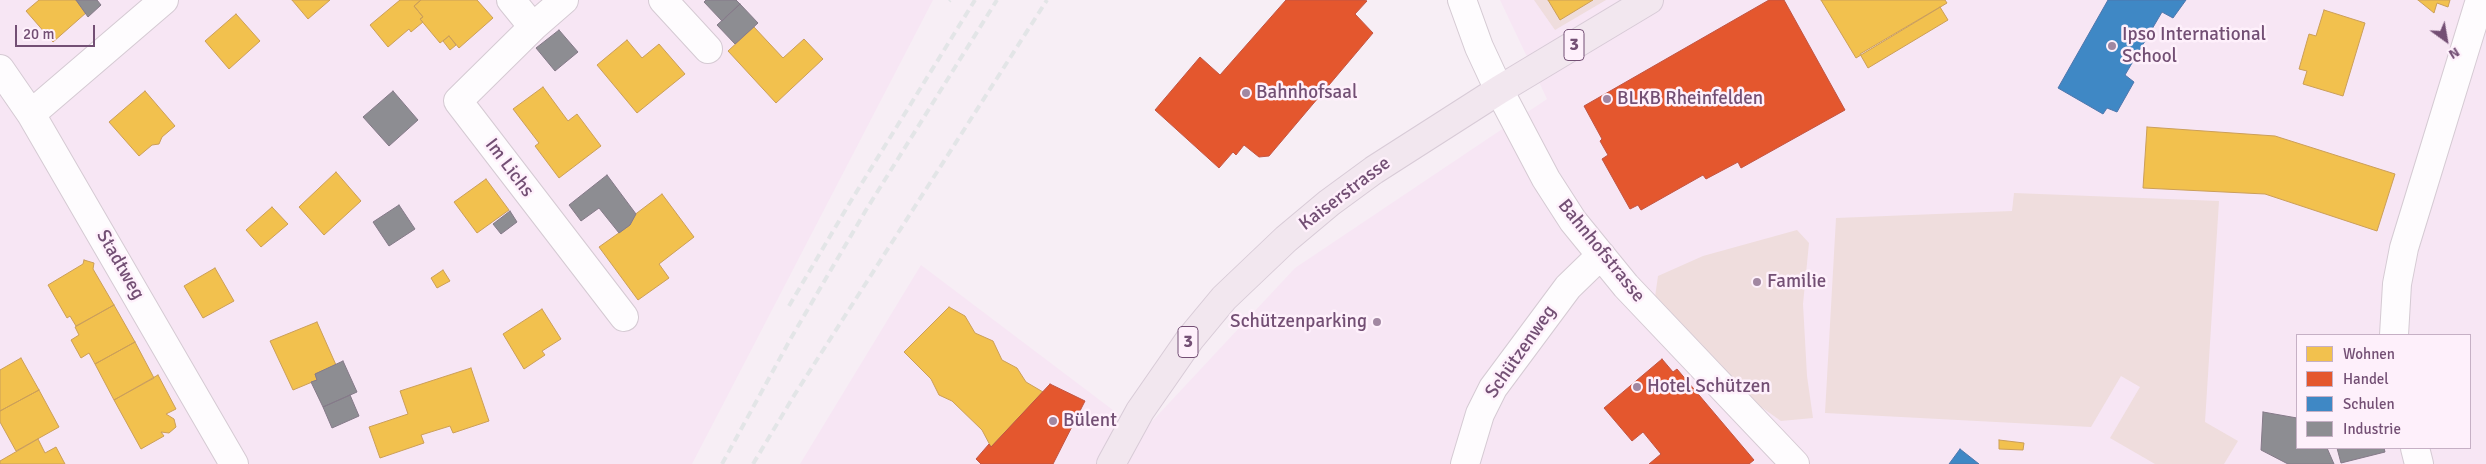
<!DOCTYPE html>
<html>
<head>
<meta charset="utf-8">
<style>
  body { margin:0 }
  #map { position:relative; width:2486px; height:464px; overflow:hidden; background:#f7eef5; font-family:Signika,sans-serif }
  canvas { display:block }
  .legend { position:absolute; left:2296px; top:334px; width:175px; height:115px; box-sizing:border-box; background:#fef0fb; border:1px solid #c6b0c5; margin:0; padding:6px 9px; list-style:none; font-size:15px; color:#734f74 }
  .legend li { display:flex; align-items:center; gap:10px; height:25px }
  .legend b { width:25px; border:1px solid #c6b0c5 }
  .north { position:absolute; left:2421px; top:15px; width:50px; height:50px; -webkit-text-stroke:4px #fef0fb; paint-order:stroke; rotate:148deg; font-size:14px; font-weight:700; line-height:20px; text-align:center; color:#734f74 }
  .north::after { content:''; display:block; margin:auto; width:18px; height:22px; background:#734f74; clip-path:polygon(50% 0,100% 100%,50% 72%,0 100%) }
  .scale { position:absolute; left:15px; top:25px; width:80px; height:22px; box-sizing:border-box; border:2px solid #734f74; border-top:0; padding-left:6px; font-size:15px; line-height:18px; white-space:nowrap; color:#734f74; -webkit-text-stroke:4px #fef0fb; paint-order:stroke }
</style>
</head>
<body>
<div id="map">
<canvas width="2486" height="464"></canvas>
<ul class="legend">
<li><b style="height:14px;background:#f2c14e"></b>Wohnen</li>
<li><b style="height:14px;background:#e4572e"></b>Handel</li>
<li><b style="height:14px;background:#3f88c5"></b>Schulen</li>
<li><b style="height:14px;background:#8d8d92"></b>Industrie</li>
</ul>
<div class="north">N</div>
<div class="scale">20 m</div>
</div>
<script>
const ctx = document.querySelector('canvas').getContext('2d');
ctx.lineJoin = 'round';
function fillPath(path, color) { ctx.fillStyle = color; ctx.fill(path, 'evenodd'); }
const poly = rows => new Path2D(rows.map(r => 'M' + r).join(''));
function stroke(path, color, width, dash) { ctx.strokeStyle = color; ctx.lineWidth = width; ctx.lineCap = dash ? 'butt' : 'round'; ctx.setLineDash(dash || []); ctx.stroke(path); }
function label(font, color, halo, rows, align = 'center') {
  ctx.font = font + ' Signika,sans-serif'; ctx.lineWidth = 5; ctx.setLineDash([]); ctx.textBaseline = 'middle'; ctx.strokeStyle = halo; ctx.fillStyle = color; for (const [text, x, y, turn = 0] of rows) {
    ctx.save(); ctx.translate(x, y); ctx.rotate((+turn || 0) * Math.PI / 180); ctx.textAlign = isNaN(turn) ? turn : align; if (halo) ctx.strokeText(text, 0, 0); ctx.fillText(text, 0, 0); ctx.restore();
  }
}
fillPath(poly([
  [0,0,933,0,692,464,0,464],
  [1500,0,2486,0,2486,464,800,464,921,265,1142,432,1295,268,1547,99],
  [2297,335,2470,335,2470,448,2297,448]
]), '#f7e6f4');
fillPath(poly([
  [1534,0,1606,0,1555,30],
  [2014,193,2219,201,2205,422,2238,441,2224,464,2155,464,2110,438,2140,387,2121,376,2091,427,1825,413,1836,218,2012,211],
  [1797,230,1809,243,1803,304,1807,376,1813,418,1781,421,1757,404,1655,297,1658,276,1703,256]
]), '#efdddd');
const homes = poly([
  [39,0,76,0,87,12,53,42,26,11,39,0],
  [292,0,330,0,308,19,292,0],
  [400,0,421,0,414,6,423,17,420,19,423,22,411,32,409,29,388,47,370,25,400,0],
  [421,0,477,0,493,18,459,48,449,36,440,43,420,19,423,17,414,6,421,0],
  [1548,0,1593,0,1560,20,1548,0],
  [1821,0,1945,0,1947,3,1856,58,1821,0],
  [2418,0,2450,0,2448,7,2437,3,2434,13,2418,0],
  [1940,7,1948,20,1868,68,1860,54,1940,7],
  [2324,10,2365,23,2343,96,2303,84,2307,71,2299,69,2309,34,2316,36,2324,10],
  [236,14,260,41,229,69,205,41,236,14],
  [754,27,783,58,804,39,823,59,776,103,728,51,754,27],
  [449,36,456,45,450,50,443,41,449,36],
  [627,40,642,58,659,44,685,74,637,113,597,65,627,40],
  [543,87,568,121,577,114,601,146,559,178,535,146,539,143,513,109,543,87],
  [145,91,175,126,162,137,159,144,152,145,139,156,109,122,145,91],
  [2147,127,2275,136,2395,174,2377,231,2265,194,2143,188,2147,127],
  [336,172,361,201,324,235,299,207,336,172],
  [486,179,509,210,477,233,454,202,486,179],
  [662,194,694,237,659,264,669,278,638,300,599,247,630,225,633,216,662,194],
  [272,207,288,224,261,247,246,230,272,207],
  [84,260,94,263,93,269,114,305,76,326,70,316,67,318,48,285,83,264,84,260],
  [215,268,234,301,203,318,184,286,215,268],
  [443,270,450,281,437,288,431,278,443,270],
  [114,305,135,342,95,364,89,353,81,358,71,340,79,335,75,327,114,305],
  [949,307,965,316,975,333,993,341,1002,360,1017,368,1026,382,1043,392,991,447,982,430,952,401,939,395,931,379,904,352,949,307],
  [542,309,561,339,542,351,545,355,524,369,503,334,542,309],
  [317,322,336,365,315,374,317,380,293,390,270,341,317,322],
  [135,342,154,378,114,400,95,364,135,342],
  [21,358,39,390,0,411,0,370,21,358],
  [471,368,489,421,453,433,450,426,421,435,424,443,380,458,369,427,408,414,400,391,471,368],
  [158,375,176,409,166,414,174,419,176,427,169,433,161,432,164,436,141,449,114,400,158,375],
  [39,390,59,427,16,451,0,422,0,411,39,390],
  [38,439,45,453,56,447,65,464,0,464,0,461,38,439],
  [1999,440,2024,443,2023,450,1999,449,1999,440]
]);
fillPath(homes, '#f2c14e');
stroke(homes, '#cc9f59', 1);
const shops = poly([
  [1286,0,1365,0,1367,1,1355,14,1373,33,1269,156,1259,157,1244,145,1236,155,1233,152,1219,168,1155,110,1200,57,1220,75,1286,0],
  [1769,0,1784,0,1845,110,1741,168,1738,162,1706,179,1703,175,1641,210,1638,205,1630,209,1602,159,1608,155,1600,141,1602,139,1584,106,1769,0],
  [1662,359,1673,372,1677,369,1754,460,1749,464,1649,464,1661,454,1643,432,1632,441,1604,408,1662,359],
  [1050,384,1085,401,1053,464,981,464,976,459,989,444,991,447,1050,384]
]);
fillPath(shops, '#e4572e');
stroke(shops, '#c25543', 1);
const schools = poly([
  [2108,0,2186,0,2173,18,2162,12,2125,75,2134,82,2117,112,2107,108,2103,114,2058,88,2108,0],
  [1960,449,1979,464,1949,464,1960,449]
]);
fillPath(schools, '#3f88c5');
stroke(schools, '#4f77ad', 1);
const industry = poly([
  [76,0,97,0,101,5,88,17,76,0],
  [706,0,736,0,740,4,722,21,704,2,706,0],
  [740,4,758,23,735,44,717,25,740,4],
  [559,30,578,52,555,71,536,48,559,30],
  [393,91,418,120,389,146,363,117,393,91],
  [607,175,636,214,630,225,619,233,599,208,581,221,569,205,607,175],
  [399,205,415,229,389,246,373,222,399,205],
  [510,211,517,222,501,234,493,224,510,211],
  [343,361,357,392,323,407,311,382,317,380,315,374,343,361],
  [350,395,359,416,332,428,323,407,350,395],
  [2263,412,2297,418,2297,448,2327,448,2334,464,2288,464,2261,450,2263,412],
  [2337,448,2384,448,2385,452,2341,463,2337,448]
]);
fillPath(industry, '#8d8d92');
stroke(industry, '#857a89', 1);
const street = poly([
  [511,0,533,27],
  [564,0,533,27,458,101,624,317],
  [663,0,708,49],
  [1462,0,1479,47,1499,90,1546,179,1573,221,1626,286,1795,464],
  [0,69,31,114,234,464],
  [31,114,164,0],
  [2394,335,2397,284,2404,248,2480,0],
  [2415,448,2419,464],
  [1465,464,1480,414,1493,388,1568,287,1601,255]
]);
const primary = poly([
  [1111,464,1140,411,1190,339,1224,298,1286,239,1329,203,1374,170,1499,90,1649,0]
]);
stroke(street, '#d5cad3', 30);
stroke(primary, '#d8cbd7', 30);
stroke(street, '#fefcfe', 28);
stroke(primary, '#f2e7ef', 28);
stroke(poly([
  [949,1,950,0],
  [789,306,849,204,975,0],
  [722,464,791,338,866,210,997,0],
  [753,464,795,394,1047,0]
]), '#e3e5e7', 4, [8, 5]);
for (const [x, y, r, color] of [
  [2112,46,5,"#a187a1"],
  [1246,93,5,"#a187a1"],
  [1607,99,5,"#a187a1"],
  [1757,282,5,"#a187a1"],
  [1377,322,5,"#a187a1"],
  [1637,387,5,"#a187a1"],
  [1053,421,5,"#a187a1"]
]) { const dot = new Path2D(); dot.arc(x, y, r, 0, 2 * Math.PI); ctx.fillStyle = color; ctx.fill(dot); stroke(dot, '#fef0fb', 2); }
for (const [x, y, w] of [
  [1574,45,20],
  [1188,342,20]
]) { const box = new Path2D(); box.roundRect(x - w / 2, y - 15.5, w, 31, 4); ctx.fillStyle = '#fef0fb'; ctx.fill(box); stroke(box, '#734f74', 1); }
label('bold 18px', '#734f74', null, [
  ["3",1574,45],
  ["3",1188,342]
]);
label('19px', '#734f74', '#fef0fb', [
  ["Ipso International",2122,35],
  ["School",2122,57],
  ["Bahnhofsaal",1256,93],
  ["BLKB Rheinfelden",1617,99],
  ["Familie",1767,282],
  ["Schützenparking",1367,322,"right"],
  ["Hotel Schützen",1647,387],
  ["Bülent",1063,421]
], 'left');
label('19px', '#734f74', '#fef0fb', [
  ["Im Lichs",509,168,53],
  ["Kaiserstrasse",1345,194,-37],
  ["Bahnhofstrasse",1601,251,51],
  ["Stadtweg",120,265,60],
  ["Schützenweg",1521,352,-55]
]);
</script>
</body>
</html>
